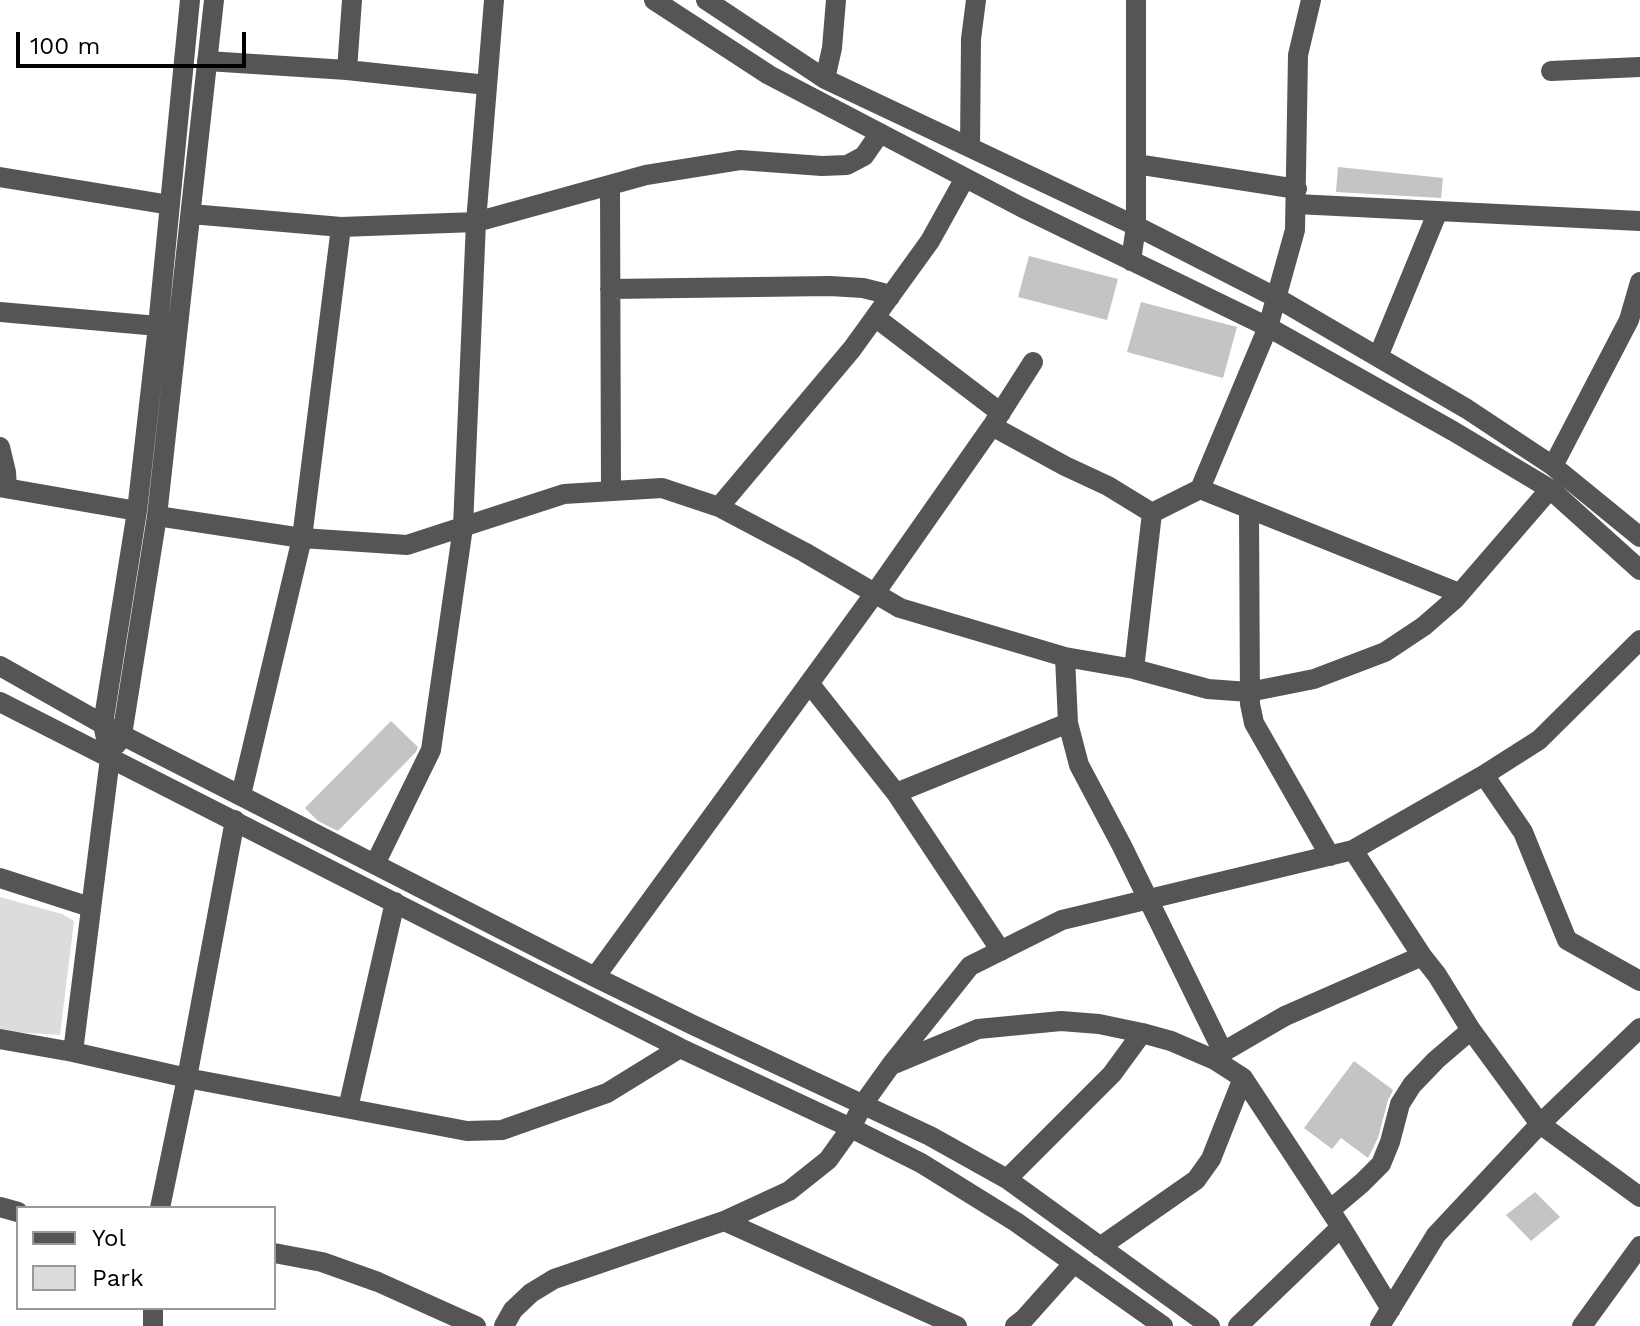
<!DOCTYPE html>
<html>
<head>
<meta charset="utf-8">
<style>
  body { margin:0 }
  #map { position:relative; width:1640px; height:1326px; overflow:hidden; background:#fff; font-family:"Work Sans",sans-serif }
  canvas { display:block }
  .legend { position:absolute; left:16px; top:1206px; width:260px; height:104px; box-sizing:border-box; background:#fff; border:2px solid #999; margin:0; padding:10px 14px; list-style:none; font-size:24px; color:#000 }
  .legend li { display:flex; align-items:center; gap:16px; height:40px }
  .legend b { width:40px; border:2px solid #999 }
  .scale { position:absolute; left:16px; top:32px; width:230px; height:36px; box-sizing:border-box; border:4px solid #000; border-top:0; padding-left:10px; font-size:24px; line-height:28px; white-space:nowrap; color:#000; -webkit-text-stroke:6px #fff; paint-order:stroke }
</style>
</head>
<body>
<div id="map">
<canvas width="1640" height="1326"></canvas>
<ul class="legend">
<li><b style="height:10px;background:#555"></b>Yol</li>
<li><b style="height:22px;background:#dcdcdc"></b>Park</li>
</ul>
<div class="scale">100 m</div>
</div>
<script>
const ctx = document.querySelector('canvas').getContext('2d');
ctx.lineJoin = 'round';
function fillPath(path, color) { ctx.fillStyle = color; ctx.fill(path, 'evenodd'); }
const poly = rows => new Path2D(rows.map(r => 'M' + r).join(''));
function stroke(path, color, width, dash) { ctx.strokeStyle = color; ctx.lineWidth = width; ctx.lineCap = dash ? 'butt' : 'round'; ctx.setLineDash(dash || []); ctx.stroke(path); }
fillPath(poly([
  [0,897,62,914,74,921,60,1035,0,1031]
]), '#dcdcdc');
fillPath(poly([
  [1338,167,1443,178,1441,198,1336,192],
  [1029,256,1118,279,1107,320,1018,297],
  [1141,302,1237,327,1223,378,1127,352],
  [391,721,418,747,416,752,338,831,318,821,305,808],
  [1354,1061,1393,1090,1388,1100,1378,1138,1368,1158,1341,1138,1332,1149,1304,1128],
  [1535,1192,1560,1217,1531,1241,1506,1215]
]), '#c4c4c4');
stroke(poly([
  [654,0,769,75,1021,207,1268,327,1453,431,1550,489,1640,570],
  [706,0,825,79,1136,226,1277,298,1467,409,1553,466,1640,537],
  [207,61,347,70,487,85],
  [347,70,352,0],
  [1551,71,1640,67],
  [825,79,832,48,836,0],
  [970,147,971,39,976,0],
  [1136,164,1297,189],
  [0,177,170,205],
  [610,185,611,491],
  [1296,204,1640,221],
  [191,214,341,227,476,222,646,175,740,160,822,166,847,165,864,156,880,133],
  [1131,261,1136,226,1136,0],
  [610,289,830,286,863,288,883,293,890,297],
  [0,312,158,326],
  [875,317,1001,413],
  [1378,357,1438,211],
  [994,423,1033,362],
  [0,447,6,472,7,488],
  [1553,466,1629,320,1640,282],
  [0,487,137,511],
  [1200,489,1459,593],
  [719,507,852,349,930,241,965,178],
  [1249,509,1250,704,1254,723,1330,856],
  [157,516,302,538,407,545,564,494,662,488,719,507,804,552,900,608,1065,657,1134,669,1208,689,1249,692,1314,679,1385,652,1424,626,1455,599,1550,489],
  [1065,657,1068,723,1079,765,1122,846,1223,1052],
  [0,666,122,735,595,977,693,1025,930,1136,1007,1179,1210,1326],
  [1134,669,1152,513],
  [809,683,896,793],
  [0,702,680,1048,851,1128,921,1163,1016,1222,1163,1326],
  [117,744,122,735,157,516,214,0],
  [1484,775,1523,832,1567,940,1640,981],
  [241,795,302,538,341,227],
  [1353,850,1422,956],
  [375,864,431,750,463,527,476,222,494,0],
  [0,878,90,907],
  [1001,951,896,793,1068,723],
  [595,977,875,593,992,426,1065,466,1108,486,1152,513,1200,489,1268,327,1295,230,1298,55,1311,0],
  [0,1039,73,1052,110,758,103,724,137,511,158,326,190,0],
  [73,1052,187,1078,467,1131,502,1130,607,1093,680,1048],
  [1215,1060,1223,1052,1285,1016,1422,956,1437,975,1471,1030,1540,1124,1640,1197],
  [894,1064,978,1029,1061,1021,1099,1024,1142,1033,1171,1041,1215,1060,1243,1078,1341,1227,1391,1309],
  [348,1108,395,902],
  [1007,1179,1112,1074,1142,1033],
  [0,1207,18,1212],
  [160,1208,187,1078,235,820],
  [1330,1210,1362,1183,1381,1164,1390,1142,1400,1104,1412,1085,1436,1060,1471,1030],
  [724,1221,957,1326],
  [1100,1247,1196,1180,1211,1159,1243,1078],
  [274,1253,322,1262,378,1282,476,1326],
  [153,1308,153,1326],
  [504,1326,513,1310,531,1293,554,1279,724,1221,789,1191,828,1160,851,1128,863,1104,891,1065,970,966,1062,920,1353,850,1484,775,1539,740,1640,640],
  [1015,1326,1024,1319,1074,1263],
  [1238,1326,1341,1227],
  [1380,1326,1436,1235,1540,1124,1640,1028],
  [1582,1326,1640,1246]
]), '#555', 20);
</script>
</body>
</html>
